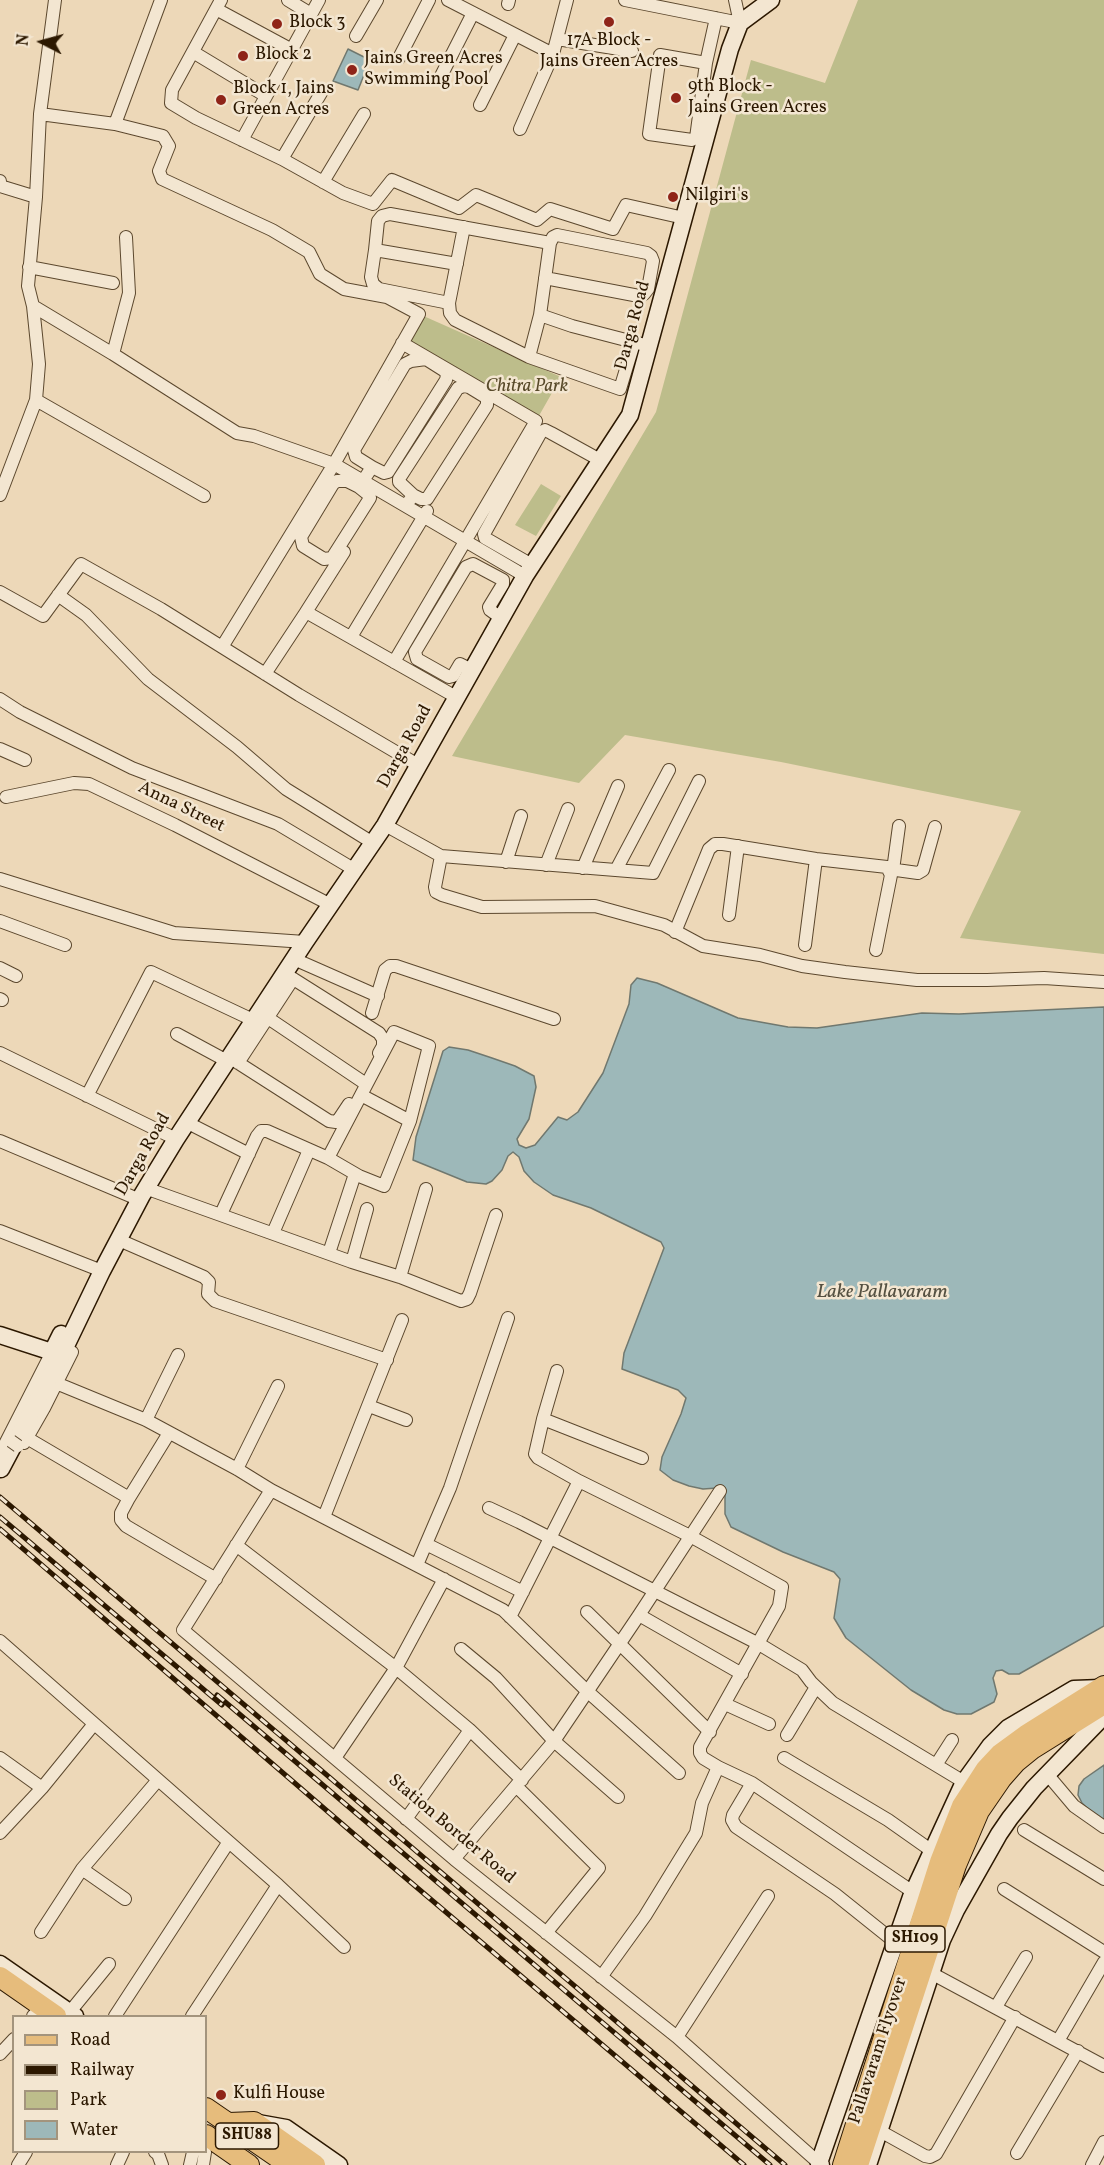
<!DOCTYPE html>
<html>
<head>
<meta charset="utf-8">
<style>
  body { margin:0 }
  #map { position:relative; width:1104px; height:2165px; overflow:hidden; background:#edd8b8; font-family:Vollkorn,serif }
  canvas { display:block }
  .legend { position:absolute; left:12px; top:2015px; width:195px; height:138px; box-sizing:border-box; background:#f3e6d1; border:2px solid #a3947d; margin:0; padding:8px 10px; list-style:none; font-size:18px; color:#2c1800 }
  .legend li { display:flex; align-items:center; gap:12px; height:30px }
  .legend b { width:30px; border:2px solid #a3947d }
  .north { position:absolute; left:12px; top:12px; width:60px; height:60px; -webkit-text-stroke:4px #f3e6d1; paint-order:stroke; rotate:276deg; font-size:16px; font-weight:700; line-height:24px; text-align:center; color:#2c1800 }
  .north::after { content:''; display:block; margin:auto; width:21px; height:27px; background:#2c1800; clip-path:polygon(50% 0,100% 100%,50% 72%,0 100%) }
</style>
</head>
<body>
<div id="map">
<canvas width="1104" height="2165"></canvas>
<ul class="legend">
<li><b style="height:8px;background:#e6bc7c"></b>Road</li>
<li><b style="height:8px;background:#2c1800"></b>Railway</li>
<li><b style="height:16px;background:#bdbd8b"></b>Park</li>
<li><b style="height:16px;background:#9db8b9"></b>Water</li>
</ul>
<div class="north">N</div>
</div>
<script>
const ctx = document.querySelector('canvas').getContext('2d');
ctx.lineJoin = 'round';
function fillPath(path, color) { ctx.fillStyle = color; ctx.fill(path, 'evenodd'); }
const poly = rows => new Path2D(rows.map(r => 'M' + r).join(''));
function stroke(path, color, width, dash) { ctx.strokeStyle = color; ctx.lineWidth = width; ctx.lineCap = dash ? 'butt' : 'round'; ctx.setLineDash(dash || []); ctx.stroke(path); }
function label(font, color, halo, rows, align = 'center') {
  ctx.font = font + ' Vollkorn,serif'; ctx.lineWidth = 5; ctx.setLineDash([]); ctx.textBaseline = 'middle'; ctx.strokeStyle = halo; ctx.fillStyle = color; for (const [text, x, y, turn = 0] of rows) {
    ctx.save(); ctx.translate(x, y); ctx.rotate((+turn || 0) * Math.PI / 180); ctx.textAlign = isNaN(turn) ? turn : align; if (halo) ctx.strokeText(text, 0, 0); ctx.fillText(text, 0, 0); ctx.restore();
  }
}
fillPath(poly([
  [858,0,1104,0,1104,954,960,938,1021,811,781,762,625,735,579,783,452,756,656,412,751,60,825,83],
  [419,314,561,377,536,421,403,342],
  [541,484,561,496,536,536,515,525]
]), '#bdbd8b');
const water = poly([
  [348,49,370,60,358,90,333,81,348,49],
  [637,978,657,983,738,1018,788,1027,817,1028,922,1013,959,1014,1104,1007,1104,1626,1019,1674,1009,1674,1002,1670,996,1671,993,1678,997,1694,994,1702,971,1714,957,1714,944,1710,911,1690,846,1638,834,1618,840,1579,834,1572,783,1552,731,1527,725,1514,725,1490,717,1488,703,1489,689,1486,673,1480,660,1470,662,1457,681,1414,686,1398,678,1390,622,1369,624,1353,664,1248,661,1242,591,1208,553,1195,534,1182,524,1171,519,1157,513,1152,508,1156,502,1170,492,1181,486,1184,467,1182,413,1160,416,1137,443,1051,449,1047,468,1050,492,1058,515,1066,534,1076,536,1087,529,1119,517,1139,519,1145,526,1148,535,1145,558,1117,567,1120,578,1112,603,1073,629,1004,631,985,637,978],
  [1104,1765,1104,1820,1092,1813,1082,1803,1078,1795,1079,1786,1084,1779,1104,1765]
]);
fillPath(water, '#9db8b9');
stroke(water, '#70786f', 1.5);
const street = poly([
  [221,0,172,90,171,103,196,118,282,159,343,193,373,204,392,180,459,208,476,195,537,220,550,209,613,229,626,205,684,218],
  [288,0,311,14],
  [448,0,553,54,567,0],
  [625,0,740,23,735,0],
  [508,4,509,0],
  [216,9,292,50],
  [356,36,377,0],
  [557,39,632,51],
  [193,52,266,96],
  [399,58,429,0],
  [706,63,696,138,692,140,649,134,660,55,706,63,716,18],
  [441,76,473,13],
  [480,105,515,35],
  [40,114,115,124,163,136,169,146,159,171,162,179,272,230,309,252,320,274,344,289,387,297,419,314,334,464,222,647],
  [115,124,161,0],
  [520,129,553,54],
  [242,140,319,0],
  [282,159,321,93],
  [0,181,0,186,36,197],
  [323,182,364,114],
  [464,227,449,303,450,313,455,320,529,357,540,315],
  [375,250,371,277,373,284,379,289,449,303],
  [457,264,375,250,378,221,382,216,390,214,550,243,540,315,572,326,649,346],
  [29,267,113,283],
  [545,278,639,296,644,294,648,289,653,261,651,256,647,253,557,235,553,237,550,243],
  [33,306,113,354,237,433,254,436,334,464,525,576],
  [113,354,129,293,126,237],
  [529,357,620,389,634,343],
  [36,400,204,496],
  [359,487,369,495,370,498,332,558,324,559,303,546,301,537,333,484,337,481,347,481,359,487,372,467,356,457,354,450,405,364,411,361,426,359,445,371,447,375,446,380,388,472,384,473,372,467],
  [0,495,36,400,39,364,33,306,28,286,36,197,40,114,55,0],
  [406,506,413,495,399,482,399,479,458,388,464,386,469,387,487,398,487,405,427,499,421,499,413,495],
  [344,552,306,612,456,697],
  [532,565,485,538,484,534,541,432,545,430,551,433,600,460],
  [0,592,43,616,81,564,161,609,299,695,418,765],
  [58,595,86,615,148,679,237,747,286,789,373,843],
  [351,637,427,511],
  [394,662,536,421,402,343],
  [472,670,460,664,453,676,449,677,417,659,415,652,466,567,473,564,503,580,503,584,489,607,490,610,501,618],
  [265,674,306,612],
  [0,699,20,712,132,768,278,824,355,870],
  [0,749,25,760],
  [6,797,74,783,89,784,175,825,331,905],
  [385,825,441,856,435,887,436,892,442,895,482,907,595,906,664,925,703,946,760,955,802,966,845,972,917,980,987,980,1044,978,1104,982],
  [441,856,653,873,699,781],
  [506,862,521,816],
  [546,865,568,809],
  [583,868,618,786],
  [889,869,918,873,923,870,935,827],
  [616,870,669,770],
  [893,870,899,826],
  [0,879,174,933,305,942],
  [729,915,738,846],
  [0,921,65,945],
  [675,932,709,849,715,844,723,844,816,859,887,867,891,875,876,950],
  [805,945,816,859],
  [294,959,378,996],
  [0,968,16,976],
  [284,973,379,1033,383,1039,383,1046,379,1053],
  [0,999,2,1000],
  [372,1013,385,970,390,966,396,966,554,1019],
  [268,1018,363,1082],
  [177,1034,227,1061],
  [0,1053,176,1139],
  [229,1057,329,1121,336,1122,339,1119,349,1104],
  [238,1063,293,979],
  [361,1095,410,1121],
  [87,1096,151,972,253,1020],
  [186,1122,249,1154],
  [0,1141,140,1200],
  [148,1189,352,1262,400,1277,461,1301,467,1299,470,1293,496,1215],
  [221,1214,257,1136,261,1131,267,1131,328,1158,359,1176,384,1186,410,1121,429,1046,394,1032,328,1158],
  [0,1231,102,1271],
  [273,1233,309,1150],
  [119,1240,204,1277,209,1282,208,1294,215,1301,387,1360],
  [329,1253,355,1174],
  [352,1262,367,1209],
  [400,1277,426,1189],
  [56,1383,146,1420,237,1469,271,1490,503,1610,587,1691,679,1773],
  [369,1406,406,1420],
  [543,1419,557,1371],
  [146,1420,178,1355],
  [27,1438,129,1498,121,1513,121,1520,126,1526,216,1579],
  [24,1443,44,1408,72,1352],
  [2,1450,52,1352],
  [237,1469,278,1386],
  [579,1481,690,1536,782,1587,779,1606,700,1747,700,1753,703,1758,718,1767,752,1783,913,1892],
  [271,1490,183,1630,454,1859,677,2037,819,2163],
  [129,1498,169,1433],
  [489,1508,519,1522,759,1644,802,1670,811,1682,833,1703,964,1782],
  [324,1517,402,1320],
  [426,1544,523,1592],
  [236,1545,396,1668,470,1730,522,1780],
  [417,1565,450,1488,508,1318],
  [587,1612,710,1732],
  [639,1615,742,1674],
  [510,1617,579,1481,538,1458,535,1454,543,1419,642,1458],
  [0,1641,278,1885,344,1947],
  [461,1649,496,1678,554,1741,618,1797],
  [725,1704,769,1724],
  [787,1735,816,1687],
  [0,1758,42,1788],
  [335,1758,396,1668,444,1579],
  [784,1758,888,1820,932,1851],
  [936,1765,952,1740],
  [1047,1774,1074,1806,1104,1827],
  [752,1783,733,1815,732,1820,736,1827,835,1894,895,1942],
  [516,1786,599,1868,546,1933],
  [406,1819,470,1730],
  [1024,1830,1104,1879],
  [0,1833,42,1788,94,1724],
  [454,1859,554,1741,639,1615,720,1491],
  [1004,1889,1104,1952],
  [125,1899,82,1869,158,1780],
  [41,1932,82,1869],
  [931,1973,1104,2066],
  [601,1977,645,1916,696,1833,702,1803,718,1767],
  [996,2007,1026,1957],
  [69,2013,109,1964],
  [33,2016,37,2012],
  [115,2016,228,1843],
  [192,2016,278,1885],
  [677,2037,768,1896],
  [1058,2041,1104,1962],
  [0,2054,14,2039],
  [880,2131,925,2156,930,2157,936,2154,1015,2017],
  [155,2152,158,2154,162,2165],
  [1017,2153,1078,2051],
  [18,2165,26,2152],
  [117,2165,123,2152],
  [190,2165,193,2152],
  [203,2165,205,2152],
  [1092,2165,1104,2142]
]);
const secondary = poly([
  [0,1335,52,1352,61,1334],
  [1,1469,64,1350,102,1271,142,1195,176,1139,305,942,385,825,525,576,630,415,730,49,740,23,771,0],
  [0,1964,75,2016],
  [258,2123,286,2128,339,2165],
  [821,2165,819,2163,911,1897,964,1782,990,1746,1008,1728,1074,1689,1101,1688],
  [868,2165,942,1940,956,1910,999,1834,1010,1818,1034,1788,1100,1720,1104,1711]
]);
const primary = poly([
  [0,1977,56,2016],
  [206,2108,289,2165],
  [229,2123,254,2122,315,2165],
  [206,2135,249,2165],
  [843,2165,940,1862,962,1806,986,1769,1000,1754,1026,1735,1104,1686],
  [858,2165,956,1865,979,1811,1001,1779,1016,1762,1032,1749,1104,1704]
]);
stroke(street, '#5c482e', 14);
stroke(secondary, '#2c1800', 19);
stroke(primary, '#2c1800', 22);
stroke(street, '#f3e6d1', 12);
stroke(secondary, '#f3e6d1', 16);
stroke(primary, '#e6bc7c', 20);
const rail = poly([
  [0,1497,785,2165],
  [0,1517,222,1705],
  [0,1529,355,1835,744,2165],
  [217,1695,770,2165]
]);
stroke(rail, '#2c1800', 5);
stroke(rail, '#f3e6d1', 3, [9]);
const streetBridge = poly([
  [11,1441,18,1446]
]);
stroke(streetBridge, '#5c482e', 14, []);
stroke(streetBridge, '#f3e6d1', 12);
for (const [x, y, r, color] of [
  [609,22,6,"#8f2418"],
  [277,24,6,"#8f2418"],
  [243,56,6,"#8f2418"],
  [352,70,6,"#8f2418"],
  [676,98,6,"#8f2418"],
  [221,100,6,"#8f2418"],
  [673,197,6,"#8f2418"],
  [221,2095,6,"#8f2418"]
]) { const dot = new Path2D(); dot.arc(x, y, r, 0, 2 * Math.PI); ctx.fillStyle = color; ctx.fill(dot); stroke(dot, '#f3e6d1', 2); }
for (const [x, y, w] of [
  [915,1939,60],
  [247,2136,63]
]) { const box = new Path2D(); box.roundRect(x - w / 2, y - 13, w, 26, 4.5); ctx.fillStyle = '#f3e6d1'; ctx.fill(box); stroke(box, '#2c1800', 1.5); }
label('bold 16px', '#2c1800', null, [
  ["SH109",915,1939],
  ["SHU88",247,2136]
]);
label('18px', '#2c1800', '#f3e6d1', [
  ["Block 3",289,24],
  ["17A Block -",609,42,"center"],
  ["Jains Green Acres",609,63,"center"],
  ["Block 2",255,56],
  ["Jains Green Acres",364,60],
  ["Swimming Pool",364,81],
  ["9th Block -",688,88],
  ["Jains Green Acres",688,109],
  ["Block 1, Jains",233,90],
  ["Green Acres",233,111],
  ["Nilgiri's",685,197],
  ["Kulfi House",233,2095]
], 'left');
label('18px', '#2c1800', '#f3e6d1', [
  ["Darga Road",634,326,-75],
  ["Darga Road",406,747,-61],
  ["Anna Street",181,808,26],
  ["Darga Road",144,1155,-60],
  ["Station Border Road",451,1830,40],
  ["Pallavaram Flyover",879,2051,-72]
]);
label('italic 18px', '#584a2a', '#f3e6d1', [
  ["Chitra Park",527,388]
]);
label('italic 20px', '#545041', '#f3e6d1', [
  ["Lake Pallavaram",882,1293]
]);
</script>
</body>
</html>
